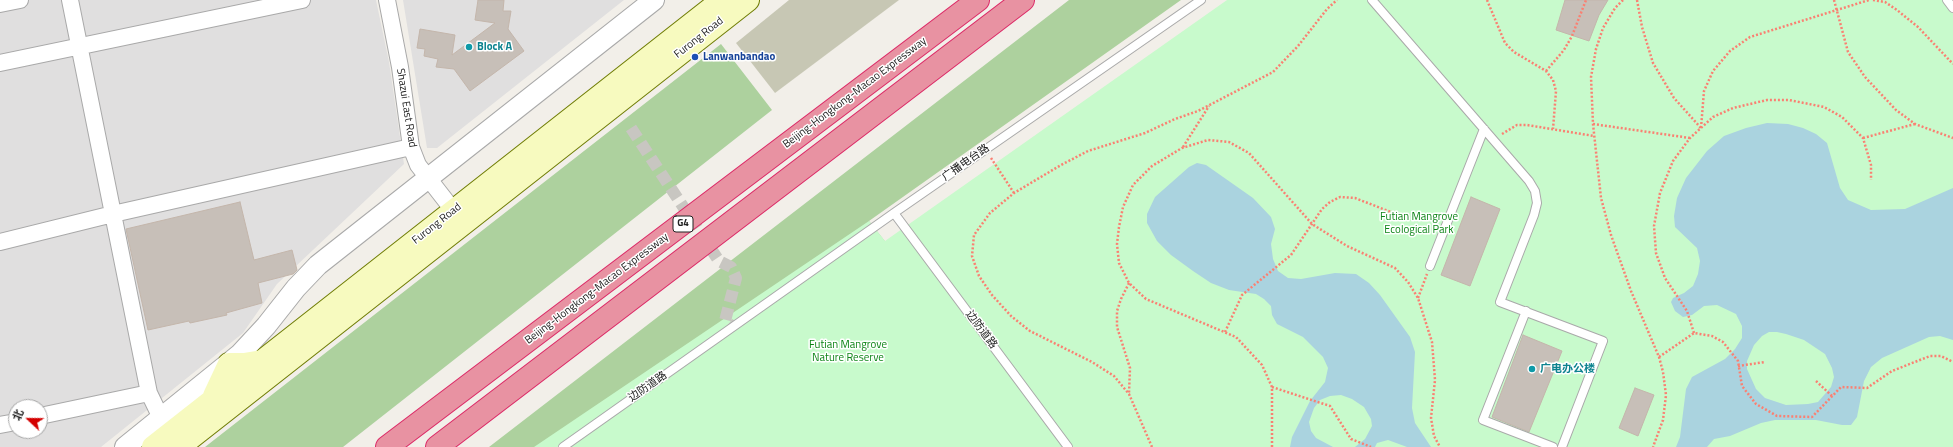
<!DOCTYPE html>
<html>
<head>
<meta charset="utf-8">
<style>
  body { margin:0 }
  #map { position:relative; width:1953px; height:447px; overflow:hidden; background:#f2efe9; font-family:"Titillium Web","Noto Sans SC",sans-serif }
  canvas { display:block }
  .north { position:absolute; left:8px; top:399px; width:40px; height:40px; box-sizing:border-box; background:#fff; border:1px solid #a7a7a7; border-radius:50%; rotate:292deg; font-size:11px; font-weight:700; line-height:16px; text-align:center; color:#222 }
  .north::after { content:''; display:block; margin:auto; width:14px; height:18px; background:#d40000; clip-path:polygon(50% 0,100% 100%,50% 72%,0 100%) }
</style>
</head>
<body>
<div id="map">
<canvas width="1953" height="447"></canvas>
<div class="north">北</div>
</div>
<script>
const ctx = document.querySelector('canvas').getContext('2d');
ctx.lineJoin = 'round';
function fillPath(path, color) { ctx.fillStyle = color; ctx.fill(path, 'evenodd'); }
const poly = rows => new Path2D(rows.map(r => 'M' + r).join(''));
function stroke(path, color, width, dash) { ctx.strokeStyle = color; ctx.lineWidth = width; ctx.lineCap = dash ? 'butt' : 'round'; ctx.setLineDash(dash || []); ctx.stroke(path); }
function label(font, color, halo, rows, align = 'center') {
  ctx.font = font + ' "Titillium Web","Noto Sans SC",sans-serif'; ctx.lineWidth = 3; ctx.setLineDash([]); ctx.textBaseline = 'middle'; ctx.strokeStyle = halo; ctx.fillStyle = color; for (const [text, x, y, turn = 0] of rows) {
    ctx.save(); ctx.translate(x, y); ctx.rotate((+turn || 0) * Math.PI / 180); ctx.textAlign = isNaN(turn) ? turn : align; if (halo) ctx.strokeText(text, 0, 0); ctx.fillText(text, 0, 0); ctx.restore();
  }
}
fillPath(poly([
  [0,0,376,0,389,62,404,164,277,284,243,333,101,447,0,447],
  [16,407,40,407,40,431,16,431],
  [403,0,624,0,437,148,427,148]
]), '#e0dfdf');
fillPath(poly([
  [789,0,899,0,775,93,736,43]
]), '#c7c7b4');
fillPath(poly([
  [1069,0,1181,0,869,221,1047,447,489,447],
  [721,44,772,110,343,447,205,447]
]), '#add19e');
fillPath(poly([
  [1227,0,1953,0,1953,447,534,447,869,221,885,241]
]), '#c8facc');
fillPath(poly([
  [1767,123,1788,124,1803,128,1816,134,1827,143,1840,188,1848,200,1871,210,1905,209,1953,188,1953,340,1940,336,1929,337,1882,358,1871,367,1864,381,1857,417,1851,425,1842,425,1816,420,1775,420,1761,423,1730,436,1714,439,1707,447,1676,447,1680,437,1686,389,1692,377,1725,359,1735,349,1742,338,1742,326,1736,314,1717,305,1704,306,1692,315,1683,317,1675,311,1671,302,1673,298,1684,293,1693,286,1698,274,1700,261,1697,248,1675,227,1674,216,1677,198,1686,178,1707,151,1724,136,1746,128],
  [1769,332,1777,332,1786,334,1804,340,1825,354,1832,368,1834,377,1831,387,1818,402,1808,404,1786,405,1765,398,1756,389,1747,369,1747,361,1754,345,1762,336],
  [1197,163,1206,165,1253,198,1271,217,1275,229,1271,244,1273,259,1278,271,1288,278,1301,279,1335,273,1356,274,1369,283,1380,295,1410,337,1415,352,1412,408,1415,423,1431,447,1407,447,1388,440,1377,443,1375,447,1355,447,1365,439,1372,426,1371,419,1364,407,1352,399,1341,395,1330,396,1320,400,1314,408,1309,422,1311,431,1316,438,1333,447,1290,447,1292,437,1310,401,1325,382,1328,368,1323,357,1303,337,1277,324,1272,315,1271,306,1264,299,1256,294,1229,290,1211,283,1193,271,1171,255,1157,241,1147,223,1147,214,1155,197,1189,167]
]), '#aad3df');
const building = poly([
  [478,0,504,0,503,11,511,11,508,29,524,51,470,91,454,69,436,67,438,59,424,56,425,49,417,48,420,29,455,35,452,55,495,23,475,20,478,0],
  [1565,0,1608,0,1599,15,1589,41,1556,30,1565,0],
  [1471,197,1500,209,1470,286,1441,275,1471,197],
  [240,202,254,260,292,250,297,270,293,274,258,283,262,303,226,313,227,315,190,323,189,321,148,330,126,229,240,202],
  [1523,335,1562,351,1529,432,1492,417,1523,335],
  [1635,388,1654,395,1638,436,1619,428,1635,388]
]);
fillPath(building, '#c7bfb8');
stroke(building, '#c4b6ab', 1);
stroke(poly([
  [631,128,719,261,731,267,736,278,725,321,733,327]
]), '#c8c6c1', 12, [12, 6]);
const service = poly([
  [1372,0,1529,181,1535,191,1537,203,1534,215,1500,302,1603,341,1562,447],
  [1947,0,1953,8],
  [894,213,1068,447],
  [1430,266,1484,129],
  [1526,311,1483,420,1553,447],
  [563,447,894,213,1201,0]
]);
const minor = poly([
  [70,0,149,393,161,418],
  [387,0,400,67,411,147,418,165,460,219],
  [0,4,20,0],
  [0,63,302,0],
  [0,242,113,214,411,147],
  [40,416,149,393],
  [0,425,16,422]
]);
const tertiary = poly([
  [125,447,240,354,266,326,296,288,318,265,654,0]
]);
const secondary = poly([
  [214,396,229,364,244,364,262,361],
  [153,447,722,0],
  [179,447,748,0]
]);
const motorway = poly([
  [387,447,978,0],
  [437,447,1023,0]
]);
stroke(service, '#a9a9a9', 10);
stroke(minor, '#a9a9a9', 18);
stroke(tertiary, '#a9a9a9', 22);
stroke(secondary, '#707d05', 24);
stroke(motorway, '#dc2a67', 24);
stroke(poly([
  [1487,0,1505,43,1514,52,1546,71,1553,80,1556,91,1553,129],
  [1623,0,1615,8,1603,28,1596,49,1591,77,1593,124,1601,198,1611,235,1631,291,1659,357,1663,372,1666,395,1663,420,1653,447],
  [1637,0,1642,27,1653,63,1674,98,1701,128],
  [1834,0,1848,52,1865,77,1896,110,1915,124,1953,138],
  [1873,0,1885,2,1897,10,1918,27,1953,64],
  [1546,71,1564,50,1572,36,1586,0],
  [1593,124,1690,138],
  [1701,128,1704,91,1713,71,1730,51,1750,37,1869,0],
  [1502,134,1517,125,1527,125,1594,136],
  [1863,138,1915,124],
  [1183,147,1209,106],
  [991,158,1014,193],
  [1129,283,1121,299,1117,311,1117,327,1130,368,1129,393],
  [1418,298,1427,274],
  [1225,332,1242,295,1291,255,1322,209,1330,202,1340,197,1355,198,1401,216,1439,215],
  [1694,333,1687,311,1665,278,1656,253,1654,226,1660,193,1673,161,1690,138,1713,117,1733,108,1767,100,1789,100,1824,107,1842,117,1863,138,1871,165,1871,180],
  [1659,357,1694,333,1712,336,1723,342,1738,361,1742,386,1756,404,1777,416,1812,417,1841,387,1867,388,1892,371,1930,356,1941,356,1953,362],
  [1738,366,1765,362],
  [1816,381,1832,396],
  [1272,387,1330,406,1351,439,1371,447],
  [1152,447,1129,394,1114,376,1092,362,1030,331,1011,316,992,295,979,276,972,256,974,235,990,213,1014,193,1061,165,1088,151,1145,133,1175,119,1198,111,1273,72,1298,46,1327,9,1337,0],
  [1272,447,1272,387,1262,365,1236,337,1146,299,1129,283,1119,263,1117,244,1119,227,1123,207,1133,185,1152,166,1182,148,1208,140,1229,142,1249,153,1312,224,1347,246,1395,268,1408,282,1418,298,1432,342,1435,380,1431,418,1434,436,1440,447]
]), '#fa8072', 2.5, [2, 2]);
stroke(service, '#fff', 8);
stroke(minor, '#fff', 16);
stroke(tertiary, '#fff', 20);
stroke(secondary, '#f7fabf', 22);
stroke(motorway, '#e892a2', 22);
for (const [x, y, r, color] of [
  [469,47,4,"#0f9aa8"],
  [695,57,4,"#1a4fb4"],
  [1532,369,4,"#0f9aa8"]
]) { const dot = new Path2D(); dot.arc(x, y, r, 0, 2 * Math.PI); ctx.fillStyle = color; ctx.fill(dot); stroke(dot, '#fff', 1.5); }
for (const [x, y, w] of [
  [683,224,20]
]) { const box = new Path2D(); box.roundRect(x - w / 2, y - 8, w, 16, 3); ctx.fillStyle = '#fff'; ctx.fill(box); stroke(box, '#222', 1); }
label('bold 10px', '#222', null, [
  ["G4",683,224]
]);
label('11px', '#222', '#fff', [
  ["Furong Road",699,38,-38],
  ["Beijing-Hongkong-Macao Expressway",855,93,-37],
  ["Shazui East Road",406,108,81],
  ["广播电台路",966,163,-35],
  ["Furong Road",437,224,-38],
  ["Beijing-Hongkong-Macao Expressway",597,289,-37],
  ["边防道路",981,330,53],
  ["边防道路",648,387,-35]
]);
label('bold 11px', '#0d838f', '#fff', [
  ["Block A",477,47],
  ["广电办公楼",1540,369]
], 'left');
label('bold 11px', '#164399', '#fff', [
  ["Lanwanbandao",703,57]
], 'left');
label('11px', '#0c8416', '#fff', [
  ["Futian Mangrove",1419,217],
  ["Ecological Park",1419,230],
  ["Futian Mangrove",848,345],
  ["Nature Reserve",848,358]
]);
</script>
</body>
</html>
